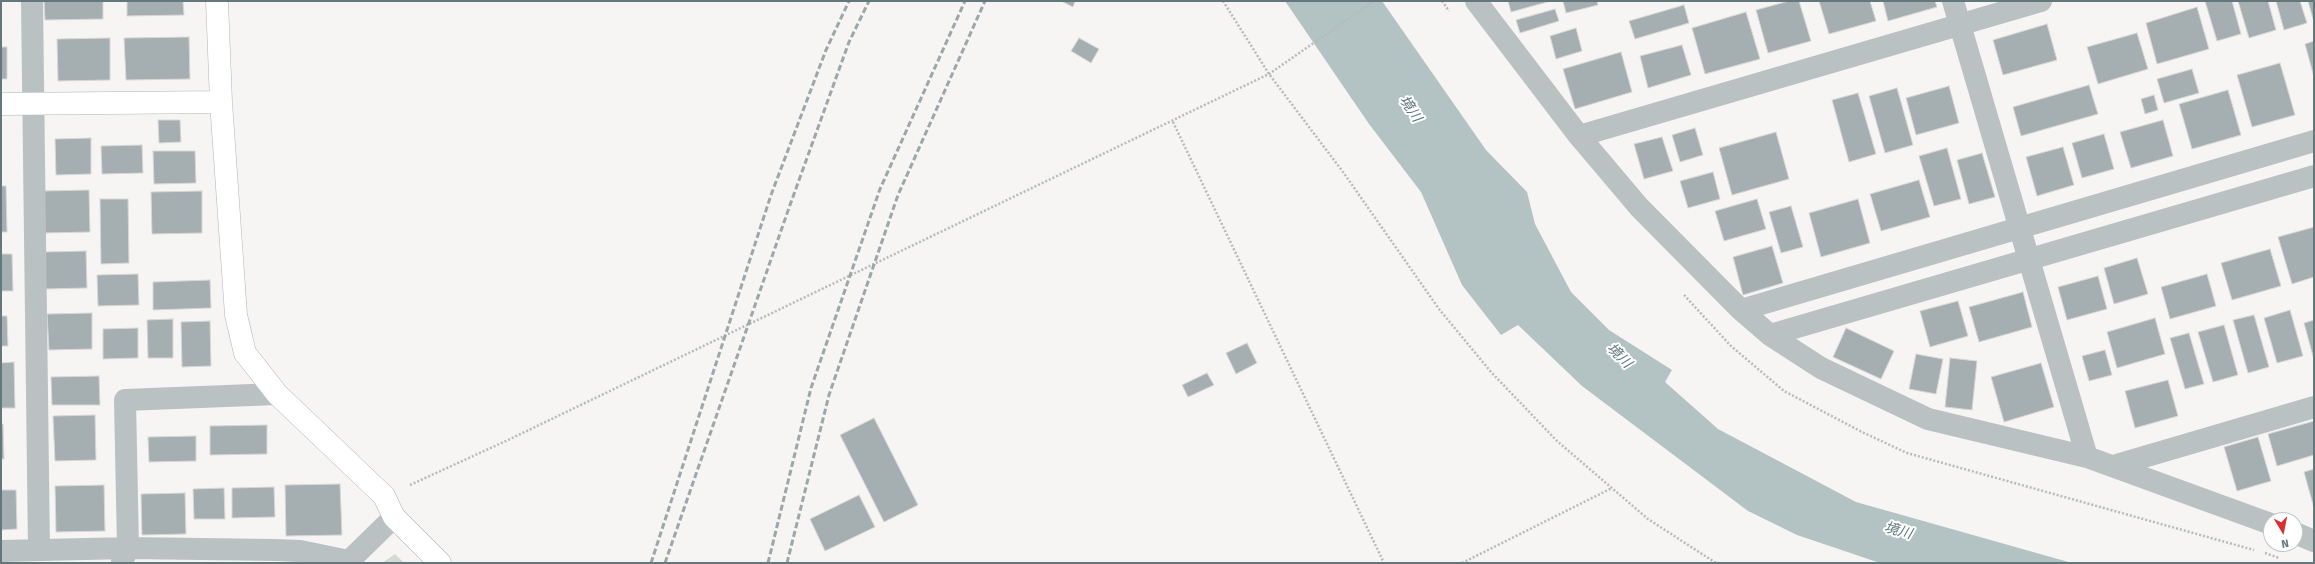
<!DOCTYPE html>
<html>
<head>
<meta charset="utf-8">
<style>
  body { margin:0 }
  #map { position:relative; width:2315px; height:564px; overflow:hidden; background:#f6f5f3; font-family:"Fira Sans",sans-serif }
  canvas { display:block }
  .frame { position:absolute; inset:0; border:2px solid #63777c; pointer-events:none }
  .north { position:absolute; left:2263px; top:512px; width:40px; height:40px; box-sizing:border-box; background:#fff; border:1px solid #c1c9cb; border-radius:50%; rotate:170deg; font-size:11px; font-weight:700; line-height:16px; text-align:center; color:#63777c }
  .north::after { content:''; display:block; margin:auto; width:14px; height:18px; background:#d83130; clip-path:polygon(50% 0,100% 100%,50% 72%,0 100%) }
</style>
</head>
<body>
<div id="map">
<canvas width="2315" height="564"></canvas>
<div class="frame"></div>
<div class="north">N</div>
</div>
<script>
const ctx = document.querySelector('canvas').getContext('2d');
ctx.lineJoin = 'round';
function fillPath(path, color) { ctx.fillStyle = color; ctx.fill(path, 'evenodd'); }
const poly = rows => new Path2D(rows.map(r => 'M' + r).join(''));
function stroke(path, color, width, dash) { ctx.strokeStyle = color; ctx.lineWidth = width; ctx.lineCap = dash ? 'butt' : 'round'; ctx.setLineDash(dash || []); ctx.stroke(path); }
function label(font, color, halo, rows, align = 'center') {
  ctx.font = font + ' "Fira Sans","Noto Sans JP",sans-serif'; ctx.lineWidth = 4; ctx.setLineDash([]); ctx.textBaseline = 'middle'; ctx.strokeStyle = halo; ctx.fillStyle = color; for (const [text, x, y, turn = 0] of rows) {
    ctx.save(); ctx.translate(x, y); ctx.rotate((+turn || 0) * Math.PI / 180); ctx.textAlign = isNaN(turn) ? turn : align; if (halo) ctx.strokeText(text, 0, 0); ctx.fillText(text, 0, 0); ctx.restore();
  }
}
fillPath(poly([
  [395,554,404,563,382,563]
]), '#d7dad2');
fillPath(poly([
  [1285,1,1382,1,1486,150,1527,192,1535,224,1571,292,1609,330,1672,370,1665,382,1718,429,1856,502,2072,563,1880,563,1797,535,1748,511,1582,386,1518,325,1501,335,1462,285,1421,192,1369,124]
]), '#b3c3c4');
const building = poly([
  [44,1,103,1,103,19,45,20,44,1],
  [127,1,183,1,184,15,127,16,127,1],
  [1061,1,1075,1,1073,7,1061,1],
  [1508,1,1551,1,1511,12,1508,1],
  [1563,1,1597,1,1598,5,1566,13,1563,1],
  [1789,1,1799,1,1811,41,1768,53,1756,10,1789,1],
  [1819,1,1870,1,1876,21,1829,34,1819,1],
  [1883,1,1935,1,1937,7,1888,21,1883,1],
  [2205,1,2232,1,2241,34,2217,41,2205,1],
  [2238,1,2268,1,2276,30,2249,38,2238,1],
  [2276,1,2300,1,2307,23,2284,30,2276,1],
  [2308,1,2314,1,2314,19,2313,19,2308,1],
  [1684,5,1689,23,1635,39,1629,21,1684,5],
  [2197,7,2209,49,2157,64,2146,23,2197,7],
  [1555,9,1559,21,1520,33,1516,20,1555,9],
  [1746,12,1760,59,1705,74,1692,28,1746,12],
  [2047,24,2057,60,2003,75,1993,40,2047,24],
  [1576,28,1582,51,1556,59,1550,36,1576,28],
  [2137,33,2148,69,2098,84,2087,47,2137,33],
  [189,37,190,79,126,80,124,38,189,37],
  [110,38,110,80,58,81,57,39,110,38],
  [1079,38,1099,49,1091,63,1071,51,1079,38],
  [2314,41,2314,77,2305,44,2314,41],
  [1682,45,1691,75,1648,88,1640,56,1682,45],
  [1,47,7,47,7,79,1,79,1,47],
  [1621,52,1632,92,1575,109,1563,69,1621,52],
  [2280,63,2295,115,2252,127,2237,75,2280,63],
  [2192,69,2199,93,2164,103,2157,79,2192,69],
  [2089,85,2098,114,2021,136,2013,107,2089,85],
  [1949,86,1959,123,1916,135,1906,98,1949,86],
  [1897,88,1913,145,1885,153,1869,96,1897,88],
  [2228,90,2241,135,2192,149,2179,104,2228,90],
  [1858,93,1876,154,1849,162,1832,100,1858,93],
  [2154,95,2158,110,2145,114,2141,99,2154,95],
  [158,120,180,120,181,142,159,143,158,120],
  [2163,120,2173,156,2131,168,2120,132,2163,120],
  [1695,128,1703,155,1680,162,1672,135,1695,128],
  [1776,132,1789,179,1732,195,1719,148,1776,132],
  [2104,134,2114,169,2082,178,2072,143,2104,134],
  [1662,137,1673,171,1644,179,1634,144,1662,137],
  [91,138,91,174,56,175,55,139,91,138],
  [142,145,143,173,102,174,101,146,142,145],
  [2063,147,2074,185,2037,196,2026,157,2063,147],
  [1947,148,1961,199,1934,206,1919,156,1947,148],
  [153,151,195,151,196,183,154,184,153,151],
  [1982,153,1995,197,1969,204,1957,160,1982,153],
  [1713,172,1720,199,1688,208,1680,181,1713,172],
  [1919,180,1930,217,1881,231,1870,194,1919,180],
  [1,186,6,186,7,232,1,232,1,186],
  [89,190,90,232,44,233,43,191,89,190],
  [202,191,202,233,152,234,151,192,202,191],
  [100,199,128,199,129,263,101,264,100,199],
  [1757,199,1766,229,1724,241,1715,211,1757,199],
  [1858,199,1870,243,1821,257,1809,213,1858,199],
  [1791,206,1803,247,1781,253,1769,212,1791,206],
  [2314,227,2314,277,2292,284,2278,237,2314,227],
  [1772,246,1783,283,1743,295,1733,257,1772,246],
  [2270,249,2281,286,2232,300,2221,263,2270,249],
  [86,251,87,288,45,289,44,252,86,251],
  [1,254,12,254,13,291,1,291,1,254],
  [2137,258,2148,294,2114,304,2104,268,2137,258],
  [138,274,139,305,98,306,97,275,138,274],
  [2207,274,2216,306,2170,319,2161,287,2207,274],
  [2098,276,2107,309,2067,320,2058,287,2098,276],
  [210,280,211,308,153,310,153,282,210,280],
  [2023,292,2032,327,1979,342,1969,307,2023,292],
  [1958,301,1968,336,1930,347,1920,311,1958,301],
  [2290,310,2303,356,2277,363,2264,318,2290,310],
  [92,313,92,349,49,350,47,314,92,313],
  [2254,315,2269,367,2248,373,2233,320,2254,315],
  [1,316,7,316,8,346,1,346,1,316],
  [2155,318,2165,354,2117,368,2107,332,2155,318],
  [173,319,173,358,148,358,147,320,173,319],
  [2314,320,2314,360,2304,323,2314,320],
  [210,321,211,366,182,367,181,322,210,321],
  [2224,325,2238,375,2213,382,2198,332,2224,325],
  [138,328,138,358,103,359,103,329,138,328],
  [1846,328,1894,351,1881,379,1833,357,1846,328],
  [2189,333,2204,384,2185,389,2170,338,2189,333],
  [1247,343,1257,363,1236,374,1226,353,1247,343],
  [2105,350,2112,375,2089,381,2082,356,2105,350],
  [1916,354,1943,359,1936,394,1909,389,1916,354],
  [1950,358,1977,361,1972,410,1945,407,1950,358],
  [14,362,15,408,1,408,1,363,14,362],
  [2041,363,2054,407,2004,422,1991,377,2041,363],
  [1207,373,1214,385,1188,397,1182,385,1207,373],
  [99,376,100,405,52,405,51,377,99,376],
  [2168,380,2178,416,2135,428,2125,391,2168,380],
  [95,415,96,460,55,461,53,416,95,415],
  [874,418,918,505,884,522,840,435,874,418],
  [2314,421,2314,455,2277,466,2268,434,2314,421],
  [1,424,3,424,4,459,1,459,1,424],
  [267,425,267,454,210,455,210,426,267,425],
  [196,436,196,461,149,462,148,437,196,436],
  [2258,437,2271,481,2237,491,2224,447,2258,437],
  [2314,469,2314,508,2304,472,2314,469],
  [340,484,342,535,286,536,285,485,340,484],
  [104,485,105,531,56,532,55,486,104,485],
  [274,487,275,517,232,518,232,488,274,487],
  [224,488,225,519,194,519,193,489,224,488],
  [1,490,16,490,17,529,1,530,1,490],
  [185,493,186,534,142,535,141,494,185,493],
  [859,495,875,527,825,551,810,519,859,495]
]);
fillPath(building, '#a5afb2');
stroke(building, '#d7d7d5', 1);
const secondary = poly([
  [217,1,221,102,236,315,245,353,277,394,384,496,394,517,440,563],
  [1,104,221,102]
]);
stroke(secondary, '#adb5b7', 23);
stroke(poly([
  [1223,1,1269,74,1343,172,1439,309,1491,372,1557,441,1648,519,1716,563],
  [1442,1,1449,11],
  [1173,122,1384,563],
  [1684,295,1731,346,1784,391,1862,432,1907,453,2254,550],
  [410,485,508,440,1269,74,1374,1],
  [2265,553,2279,558],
  [1462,563,1612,488]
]), '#b5babb', 2.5, [2, 2]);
stroke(poly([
  [32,1,39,550],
  [1476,1,1579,136,1639,207,1741,310,1770,335,1821,368,1928,419,2087,457,2271,524],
  [1953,1,2087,457],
  [1579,136,2041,1],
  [1741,310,2314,141],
  [1770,335,2314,176],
  [2113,466,2314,407],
  [2295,533,2314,541],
  [1,551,128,548,275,550,300,551,349,561,394,517],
  [122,562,128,548,125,400,277,394]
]), '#bac1c2', 22);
stroke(secondary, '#fff', 22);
stroke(poly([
  [651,563,771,195,826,50,849,1],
  [665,563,790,205,849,42,869,1],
  [768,563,811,388,880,189,965,1],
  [787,563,829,395,898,195,985,1]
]), '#9da6a9', 3, [6, 3]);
label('italic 14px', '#5e7678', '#fff', [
  ["境川",1410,109,56],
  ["境川",1619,356,45],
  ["境川",1898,531,16]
]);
</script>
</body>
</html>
